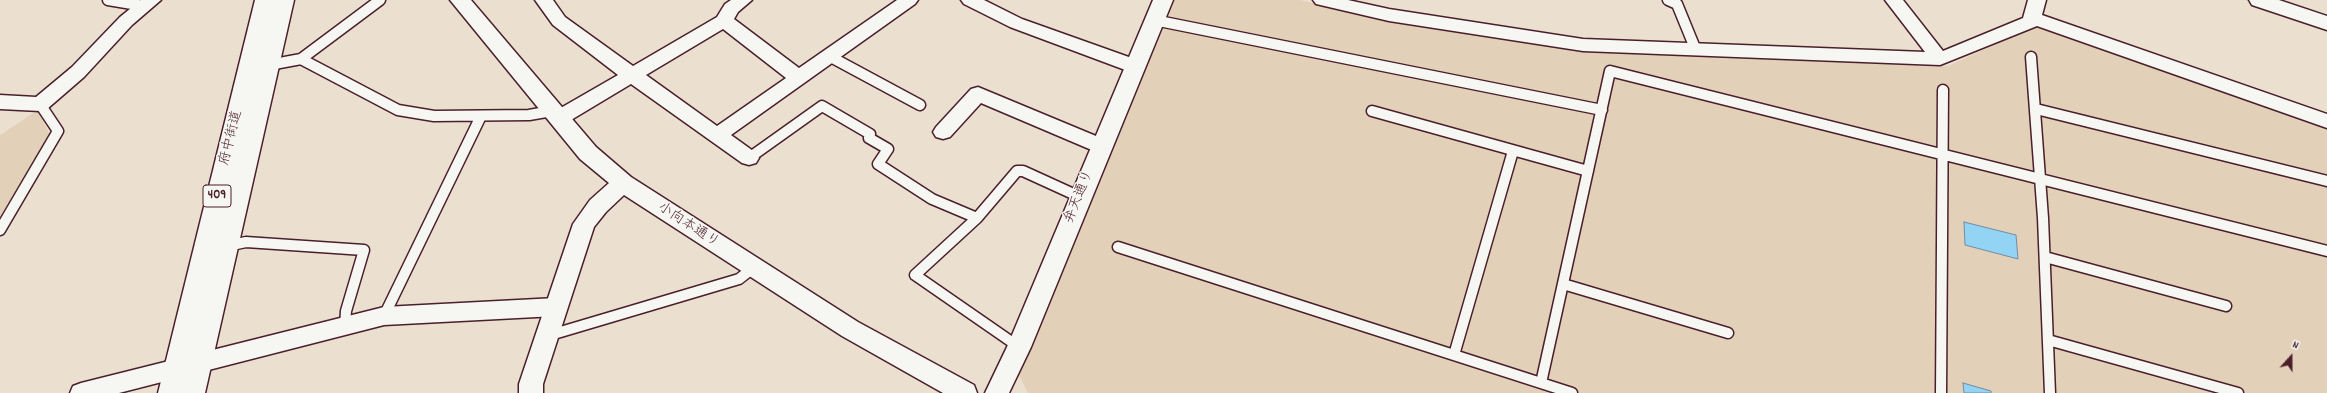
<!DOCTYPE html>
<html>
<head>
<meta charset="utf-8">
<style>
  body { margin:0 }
  #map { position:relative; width:2327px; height:393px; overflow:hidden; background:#ebe0d0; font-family:Dekko,sans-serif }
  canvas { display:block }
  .north { position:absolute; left:2271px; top:337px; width:40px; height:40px; -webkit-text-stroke:3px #f6f6f2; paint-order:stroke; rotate:21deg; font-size:11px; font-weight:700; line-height:16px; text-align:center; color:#4a1f2b }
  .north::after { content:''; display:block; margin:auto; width:14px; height:18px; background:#4a1f2b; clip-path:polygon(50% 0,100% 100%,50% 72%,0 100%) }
</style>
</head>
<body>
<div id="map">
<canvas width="2327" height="393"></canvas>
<div class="north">N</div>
</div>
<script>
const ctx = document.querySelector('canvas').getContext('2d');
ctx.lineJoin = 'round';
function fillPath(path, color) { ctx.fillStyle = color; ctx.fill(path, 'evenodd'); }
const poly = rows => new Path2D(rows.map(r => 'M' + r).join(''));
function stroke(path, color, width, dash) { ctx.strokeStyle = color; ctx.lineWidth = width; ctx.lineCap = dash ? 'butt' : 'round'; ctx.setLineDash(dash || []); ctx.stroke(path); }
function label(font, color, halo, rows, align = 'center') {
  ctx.font = font + ' Dekko,"Klee One",sans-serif'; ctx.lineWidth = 3; ctx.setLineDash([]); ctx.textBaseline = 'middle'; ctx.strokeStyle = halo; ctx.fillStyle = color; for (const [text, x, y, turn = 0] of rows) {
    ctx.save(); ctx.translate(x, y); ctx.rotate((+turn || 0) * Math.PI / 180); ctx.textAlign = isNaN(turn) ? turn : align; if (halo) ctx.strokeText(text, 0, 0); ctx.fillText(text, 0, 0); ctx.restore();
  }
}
fillPath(poly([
  [1168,0,1300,0,1379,19,1585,50,1948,66,2038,25,2327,126,2327,393,1028,393,1018,373],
  [38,110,50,135,0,219,0,135]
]), '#e3d0b9');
const water = poly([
  [1964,222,2016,235,2018,259,1965,245,1964,222],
  [1963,383,1991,391,1991,393,1964,393,1963,383]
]);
fillPath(water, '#93d3f4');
stroke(water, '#768ba4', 1);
const service = poly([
  [108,0,144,6],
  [1668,0,1677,4,1695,48],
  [1154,20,1602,110],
  [829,56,920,105],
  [2031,57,2043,218,2050,393],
  [301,59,380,0],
  [269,65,301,59,398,110,434,116,529,115,552,111],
  [2036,109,2327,181],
  [1372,111,1588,171],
  [749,158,822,106,870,134,869,138,888,149,878,164,932,199,977,218,915,275,1019,347],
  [977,218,1017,171,1023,171,1080,197],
  [0,230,58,131,40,104],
  [227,246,246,242,364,250,346,311,345,326],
  [1118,247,1572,393],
  [2045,257,2226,306],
  [1563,284,1728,333],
  [384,316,481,116],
  [547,336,739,279,753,268],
  [2048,340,2238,393],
  [1454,355,1513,151],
  [1541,383,1610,71,2327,251],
  [1941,393,1943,90]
]);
const minor = poly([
  [141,0,161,0,132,25,84,77,47,109,40,111,0,109,0,95,36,97,72,67,120,17,141,0],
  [535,0,553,0,565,17,633,66,717,17,725,4,731,0,752,0,738,12,734,19,799,68,897,0,918,0,915,4,731,135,756,153,759,158,756,163,749,165,742,163,631,84,566,123,559,125,552,123,550,118,552,113,618,75,553,25,535,0],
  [723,29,786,78,717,126,646,75,723,29],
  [961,0,984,0,1022,19,1140,61,1143,66,1140,71,1134,72,1128,71,1010,27,964,4,961,0],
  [1313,0,1348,0,1389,9,1583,39,1925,52,1885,0,1903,0,1943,51,2023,18,2028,0,2046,0,2042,15,2327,114,2327,128,2037,26,1940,65,1583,51,1389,21,1316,4,1313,0],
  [978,87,1108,141,1111,146,1108,151,1101,153,1094,151,981,103,950,137,943,139,936,137,933,132,936,127,971,89,978,87],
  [556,298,564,301,567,307,564,313,556,316,384,325,119,393,70,393,73,386,81,383,384,307,556,298]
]);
const tertiary = poly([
  [450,0,471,0,596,147,631,177,858,322,974,385,977,393,943,393,842,336,624,195,606,212,594,227,543,384,543,393,519,393,519,384,573,224,590,200,609,183,580,159,450,0],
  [1153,0,1173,0,1031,347,1009,393,985,393,1007,347,1153,0],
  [2249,0,2279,0,2327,16,2327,30,2252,5,2249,0]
]);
const trunk = poly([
  [255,0,294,0,205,393,158,393,255,0]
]);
stroke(service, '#4a1f2b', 13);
stroke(minor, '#4a1f2b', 3);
stroke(tertiary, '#4a1f2b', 3);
stroke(trunk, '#4a1f2b', 3);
stroke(service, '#f6f6f2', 10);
fillPath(minor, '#f6f6f2');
fillPath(tertiary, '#f6f6f2');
fillPath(trunk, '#f6f6f2');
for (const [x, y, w] of [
  [217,196,28]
]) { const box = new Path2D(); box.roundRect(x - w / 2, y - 11, w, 22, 3); ctx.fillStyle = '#f6f6f2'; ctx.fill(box); stroke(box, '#4a1f2b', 1); }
label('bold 13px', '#4a1f2b', null, [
  ["409",217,196]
]);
label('14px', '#4a1f2b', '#f6f6f2', [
  ["府中街道",232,138,-76],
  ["弁天通り",1080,197,-68],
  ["小向本通り",688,226,33]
]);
</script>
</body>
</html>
